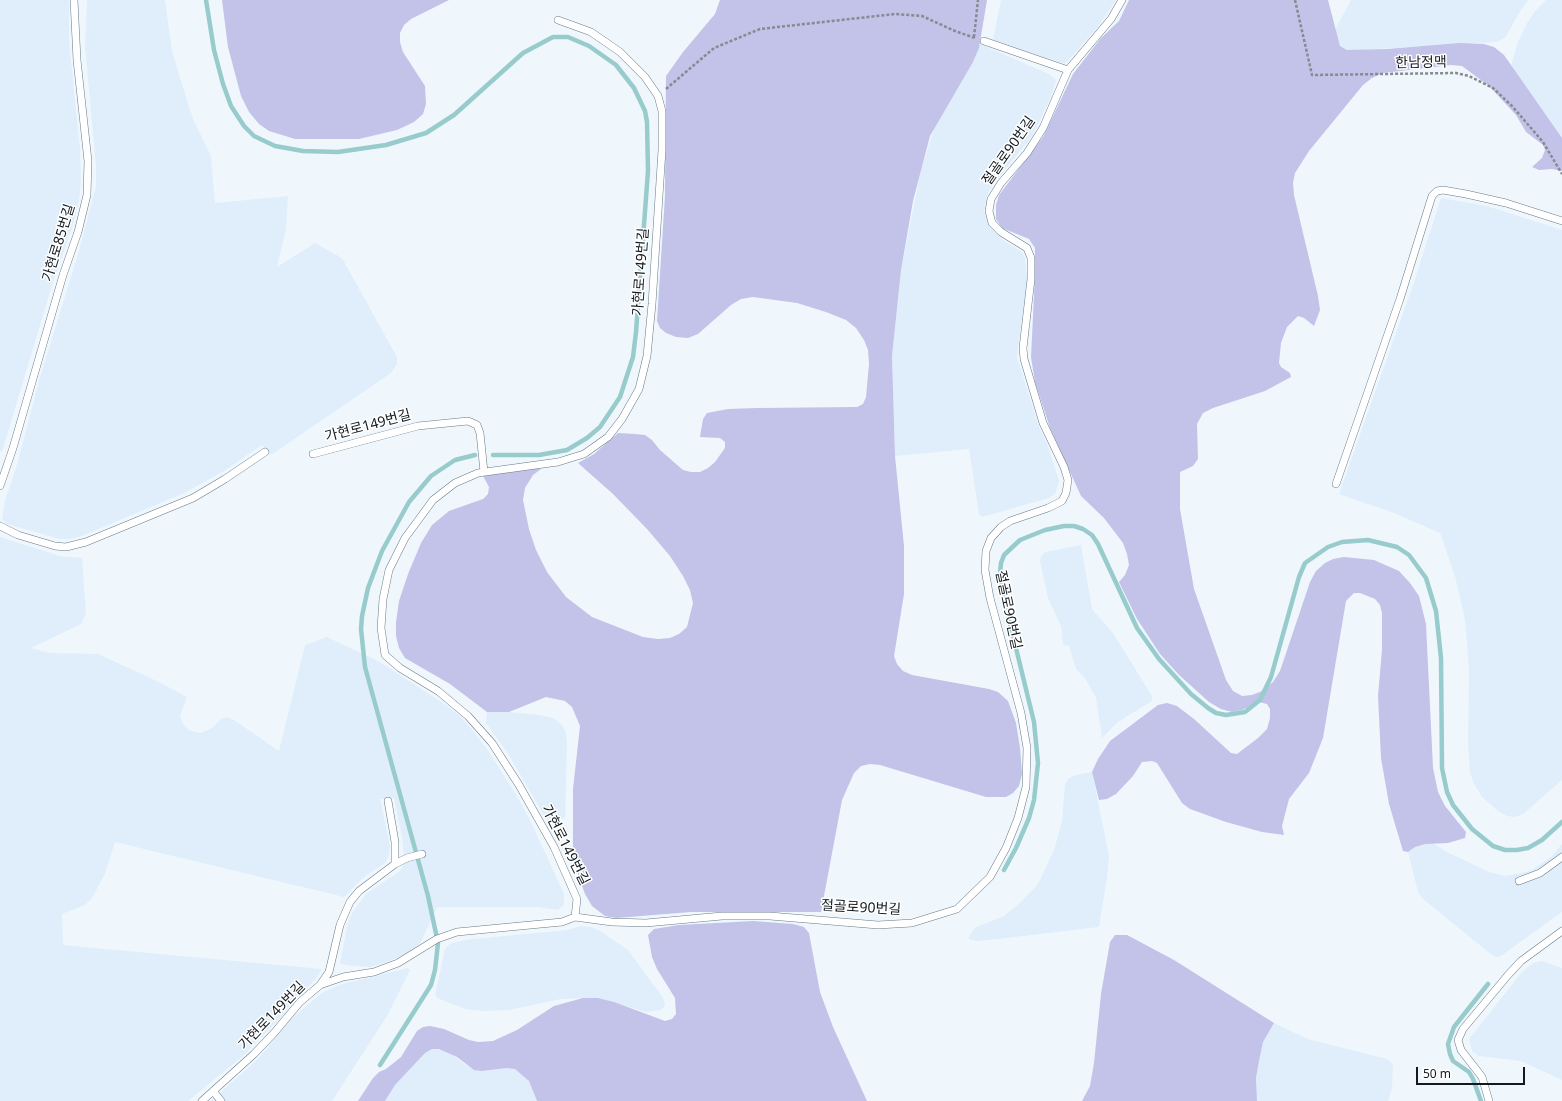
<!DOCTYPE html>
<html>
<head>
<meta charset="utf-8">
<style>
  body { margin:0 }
  #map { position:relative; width:1562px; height:1101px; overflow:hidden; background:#eff7fd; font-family:"Noto Sans",sans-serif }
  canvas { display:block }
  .scale { position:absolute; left:1416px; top:1067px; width:109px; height:18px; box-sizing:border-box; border:2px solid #131a1f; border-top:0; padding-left:5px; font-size:12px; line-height:14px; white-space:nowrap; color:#131a1f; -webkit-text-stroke:3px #fff; paint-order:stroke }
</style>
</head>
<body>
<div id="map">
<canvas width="1562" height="1101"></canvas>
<div class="scale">50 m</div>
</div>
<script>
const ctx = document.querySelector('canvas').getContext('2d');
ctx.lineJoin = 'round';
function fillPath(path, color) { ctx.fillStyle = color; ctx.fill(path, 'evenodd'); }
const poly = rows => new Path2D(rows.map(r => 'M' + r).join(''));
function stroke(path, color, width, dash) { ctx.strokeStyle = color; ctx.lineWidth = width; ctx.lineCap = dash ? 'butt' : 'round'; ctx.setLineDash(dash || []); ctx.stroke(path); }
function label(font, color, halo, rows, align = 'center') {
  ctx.font = font + ' "Noto Sans","Noto Sans KR",sans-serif'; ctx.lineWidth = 3; ctx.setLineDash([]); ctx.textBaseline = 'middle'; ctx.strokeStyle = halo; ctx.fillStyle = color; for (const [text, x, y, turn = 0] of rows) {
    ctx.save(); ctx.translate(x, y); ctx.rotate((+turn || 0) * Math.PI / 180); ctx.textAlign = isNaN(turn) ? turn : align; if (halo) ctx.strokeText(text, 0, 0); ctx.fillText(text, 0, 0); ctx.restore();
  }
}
fillPath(poly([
  [0,0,69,0,69,41,80,149,81,181,79,201,72,228,53,282,2,452,0,451],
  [87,0,165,0,172,51,180,78,193,119,211,156,215,203,288,196,286,229,277,267,315,243,342,258,397,357,397,364,391,373,271,455,262,445,224,471,184,493,82,536,71,539,60,539,7,524,2,519,5,500,17,465,40,377,79,251,96,186,96,165,85,47],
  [1001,0,1116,0,1098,27,1065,64,993,40],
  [1351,0,1528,0,1519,13,1505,38,1496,42,1359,50,1347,50,1340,46,1335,30],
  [1546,0,1562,0,1562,138,1511,66,1518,42,1527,23,1536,10],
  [980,44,1049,74,1056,80,1051,97,1032,136,992,186,987,195,984,211,989,227,1004,241,1022,252,1025,258,1027,280,1017,357,1039,427,1048,446,1059,481,1055,494,1049,498,982,517,979,514,969,449,895,456,892,356,901,270,921,170,935,126,973,62],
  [1441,198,1487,206,1562,230,1562,780,1523,814,1515,817,1507,816,1499,812,1482,797,1473,782,1470,772,1468,744,1469,669,1465,620,1455,576,1440,533,1394,513,1339,494,1414,282],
  [0,537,60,556,82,558,86,614,81,624,31,648,49,653,98,654,161,683,187,697,180,715,182,722,188,730,201,733,212,728,221,719,228,717,237,722,279,751,305,645,327,637,380,662,443,703,461,717,473,731,487,749,517,796,530,820,564,894,564,905,558,910,538,907,437,907,420,944,403,955,387,962,370,967,354,966,340,964,347,927,352,913,366,894,400,871,405,862,402,837,394,798,380,799,390,846,389,856,385,863,365,876,344,897,115,842,105,874,92,898,85,905,62,914,63,945,322,969,316,979,296,998,279,1019,243,1056,188,1101,0,1101],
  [1081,545,1092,609,1113,633,1152,696,1152,701,1118,722,1102,738,1096,698,1085,678,1076,669,1069,646,1063,645,1061,626,1048,598,1040,561,1041,556,1045,552],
  [487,712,509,712,540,715,553,718,562,725,566,732,567,744,565,818,549,824,509,755,486,723],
  [1092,772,1109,856,1107,878,1099,927,998,939,977,941,968,939,974,928,1004,916,1020,903,1038,884,1054,850,1062,821,1065,785,1068,779,1076,775],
  [1433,843,1445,851,1489,872,1505,876,1522,873,1532,870,1551,857,1562,844,1562,912,1501,956,1496,957,1492,955,1423,899,1418,892,1408,852,1415,847],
  [581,926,591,927,600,931,628,950,662,996,665,1003,664,1007,661,1010,646,1012,598,998,583,998,561,999,509,1010,483,1011,465,1009,437,998,435,995,445,949,450,944,464,940,567,930],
  [1542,961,1562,968,1562,1080,1521,1061,1479,1056,1472,1051,1469,1039,1522,972,1533,963],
  [408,968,410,970,387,1016,332,1101,211,1101,259,1058,292,1018,322,993,339,985],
  [1274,1023,1308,1039,1387,1059,1393,1064,1392,1089,1388,1101,1257,1101,1256,1078,1259,1061,1263,1042],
  [432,1049,446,1050,467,1066,482,1071,507,1068,515,1068,529,1081,537,1101,385,1101,395,1085,409,1070,425,1053]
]), '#dfeefa');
fillPath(poly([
  [222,0,449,0,411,19,404,25,400,33,400,42,403,52,425,86,426,104,423,114,414,122,397,130,359,139,295,139,269,131,259,124,249,112,241,96,228,47],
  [720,0,987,0,979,48,973,62,930,136,913,201,901,270,892,356,895,456,904,546,904,594,894,656,897,664,903,671,912,675,989,689,998,692,1008,701,1016,723,1020,748,1022,774,1019,786,1013,793,1006,797,986,797,880,765,870,764,861,766,854,773,842,800,821,912,691,912,616,918,605,916,592,906,585,894,577,872,573,853,573,789,580,726,572,707,565,701,546,697,509,712,487,712,450,684,405,658,399,648,396,636,396,622,399,601,408,574,421,543,432,525,449,511,483,499,488,494,489,487,483,476,494,471,531,466,541,469,533,475,525,488,523,500,529,529,536,550,547,572,566,597,592,617,643,637,658,639,670,638,679,634,687,627,693,603,690,590,683,576,670,556,647,529,613,494,578,463,594,454,618,433,635,434,645,435,652,440,660,450,683,470,691,472,700,472,708,468,715,462,725,448,725,442,720,438,700,437,703,419,707,413,728,409,757,408,857,407,863,404,866,397,869,364,868,350,864,340,856,328,846,320,826,312,797,303,753,297,741,299,731,305,698,334,688,338,676,337,666,333,660,328,657,321,665,196,666,76,683,52,715,14],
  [1129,0,1328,0,1340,46,1347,50,1387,49,1460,43,1484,44,1494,47,1504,55,1562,138,1562,171,1552,169,1539,170,1532,167,1542,158,1545,150,1543,145,1526,132,1516,115,1489,86,1462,66,1451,65,1383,73,1372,78,1363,85,1309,151,1295,173,1293,183,1294,195,1318,296,1320,310,1314,326,1304,318,1298,316,1287,327,1281,343,1279,363,1281,367,1290,373,1291,377,1265,391,1213,408,1203,413,1197,424,1198,459,1193,466,1180,472,1180,509,1194,589,1226,680,1233,691,1242,696,1252,695,1262,691,1273,682,1280,671,1310,582,1316,571,1325,563,1333,559,1344,557,1374,560,1399,571,1410,583,1419,596,1426,624,1433,768,1438,792,1445,806,1466,832,1465,838,1448,843,1426,844,1415,847,1408,852,1403,851,1389,804,1381,758,1378,696,1382,650,1382,613,1380,605,1375,599,1360,593,1354,593,1346,601,1323,738,1309,773,1289,799,1282,826,1284,835,1262,832,1226,822,1190,809,1182,803,1157,763,1152,761,1142,762,1133,776,1116,794,1107,799,1099,800,1092,772,1098,759,1110,741,1158,705,1167,703,1177,706,1194,719,1231,753,1237,754,1258,738,1267,729,1270,718,1270,709,1267,704,1259,702,1242,710,1232,712,1221,709,1209,702,1179,675,1160,654,1137,619,1119,582,1125,575,1129,565,1127,554,1123,543,1104,518,1081,496,1050,428,1035,382,1031,357,1035,275,1035,248,1029,239,1002,228,996,219,996,205,999,195,1043,137,1073,74,1101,38,1119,21],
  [753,921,793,924,804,927,809,933,820,992,833,1027,867,1101,537,1101,529,1081,515,1069,507,1068,482,1071,474,1070,457,1057,439,1049,432,1049,425,1053,395,1085,385,1101,358,1101,373,1078,379,1072,386,1069,401,1057,417,1031,423,1027,430,1026,444,1029,469,1040,478,1042,493,1041,517,1030,554,1006,583,998,598,998,614,1002,665,1021,672,1019,676,1014,675,998,657,969,652,957,648,935,654,929,679,925],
  [1115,935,1127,935,1174,960,1274,1023,1263,1042,1259,1061,1256,1078,1257,1101,1082,1101,1090,1086,1094,1063,1101,994,1110,942]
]), '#c3c2e8');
stroke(poly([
  [206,0,214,50,223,84,231,106,244,126,254,136,275,146,303,151,338,152,386,145,426,133,454,115,523,53,553,37,568,37,589,46,616,65,634,88,645,111,647,122,648,171,636,332,633,357,620,397,600,427,587,438,567,450,539,455,493,455],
  [1004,870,1016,848,1029,818,1034,800,1038,763,1034,722,1005,603,1000,573,1001,563,1004,555,1020,540,1045,530,1064,526,1074,526,1083,529,1092,535,1098,544,1137,628,1159,659,1191,694,1208,708,1216,713,1226,715,1245,712,1260,700,1271,677,1299,577,1305,563,1328,547,1342,542,1368,540,1397,547,1409,555,1426,578,1436,611,1441,658,1442,768,1447,792,1453,805,1472,829,1493,846,1505,850,1517,850,1528,848,1542,840,1562,822],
  [380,1065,431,985,435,970,438,943,428,896,365,667,361,629,362,616,368,588,382,551,409,502,431,476,455,460,475,455],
  [1481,1101,1473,1079,1469,1072,1453,1061,1450,1054,1448,1044,1454,1027,1488,984]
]), '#98cbcc', 4.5);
const service = poly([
  [984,41,1068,70],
  [313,454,418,426,468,421,477,425,480,433,484,472],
  [1336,484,1400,299,1432,196,1437,191,1443,190,1466,194,1506,203,1562,221],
  [0,486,13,448,63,275,78,232,87,195,88,161,77,60,74,0],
  [0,526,18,535,55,546,66,547,86,542,193,498,225,479,265,452],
  [395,864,407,858,422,854],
  [1519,881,1540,873,1562,857],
  [575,917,612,922,646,923,722,916,770,916,878,925,912,923,957,909,990,877,1006,848,1018,818,1026,787,1027,748,1021,713,990,598,985,570,986,551,991,538,1001,527,1010,521,1048,508,1062,501,1066,493,1068,480,1064,467,1043,423,1024,359,1023,348,1031,279,1031,258,1027,248,1001,232,992,223,989,211,991,199,1001,183,1027,153,1043,128,1068,70,1111,19,1122,0],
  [320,985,329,972,340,925,350,902,359,891,395,864,395,842,388,801],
  [213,1091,221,1101],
  [202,1101,254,1054,274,1033,300,1002,320,985,343,977,374,972,398,963,437,939,457,932,562,922,575,917,577,899,554,847,519,785,492,743,468,716,438,691,400,668,385,655,381,628,383,599,389,570,405,538,433,500,455,483,478,473,558,462,584,454,608,437,622,419,639,389,647,356,652,304,662,150,662,111,658,96,645,77,620,52,591,32,558,20],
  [1489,1101,1482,1077,1461,1050,1458,1040,1463,1029,1508,975,1521,961,1562,931]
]);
stroke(service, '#687986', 8);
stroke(poly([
  [1295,0,1312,75,1456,73,1469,76,1493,88,1512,106,1543,142,1562,174],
  [974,37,978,0],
  [666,89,714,48,760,29,895,14,922,16,955,31,975,38]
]), '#848c91', 2.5, [3, 2]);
stroke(service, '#fff', 7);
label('14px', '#131a1f', '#fff', [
  ["한남정맥",1421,63,-1],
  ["절골로90번길",1009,151,-55],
  ["가현로85번길",59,243,-73],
  ["가현로149번길",641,272,-86],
  ["가현로149번길",368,426,-15],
  ["절골로90번길",1008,610,78],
  ["가현로149번길",565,845,63],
  ["절골로90번길",861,908,3],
  ["가현로149번길",272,1016,-46]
]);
</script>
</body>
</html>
